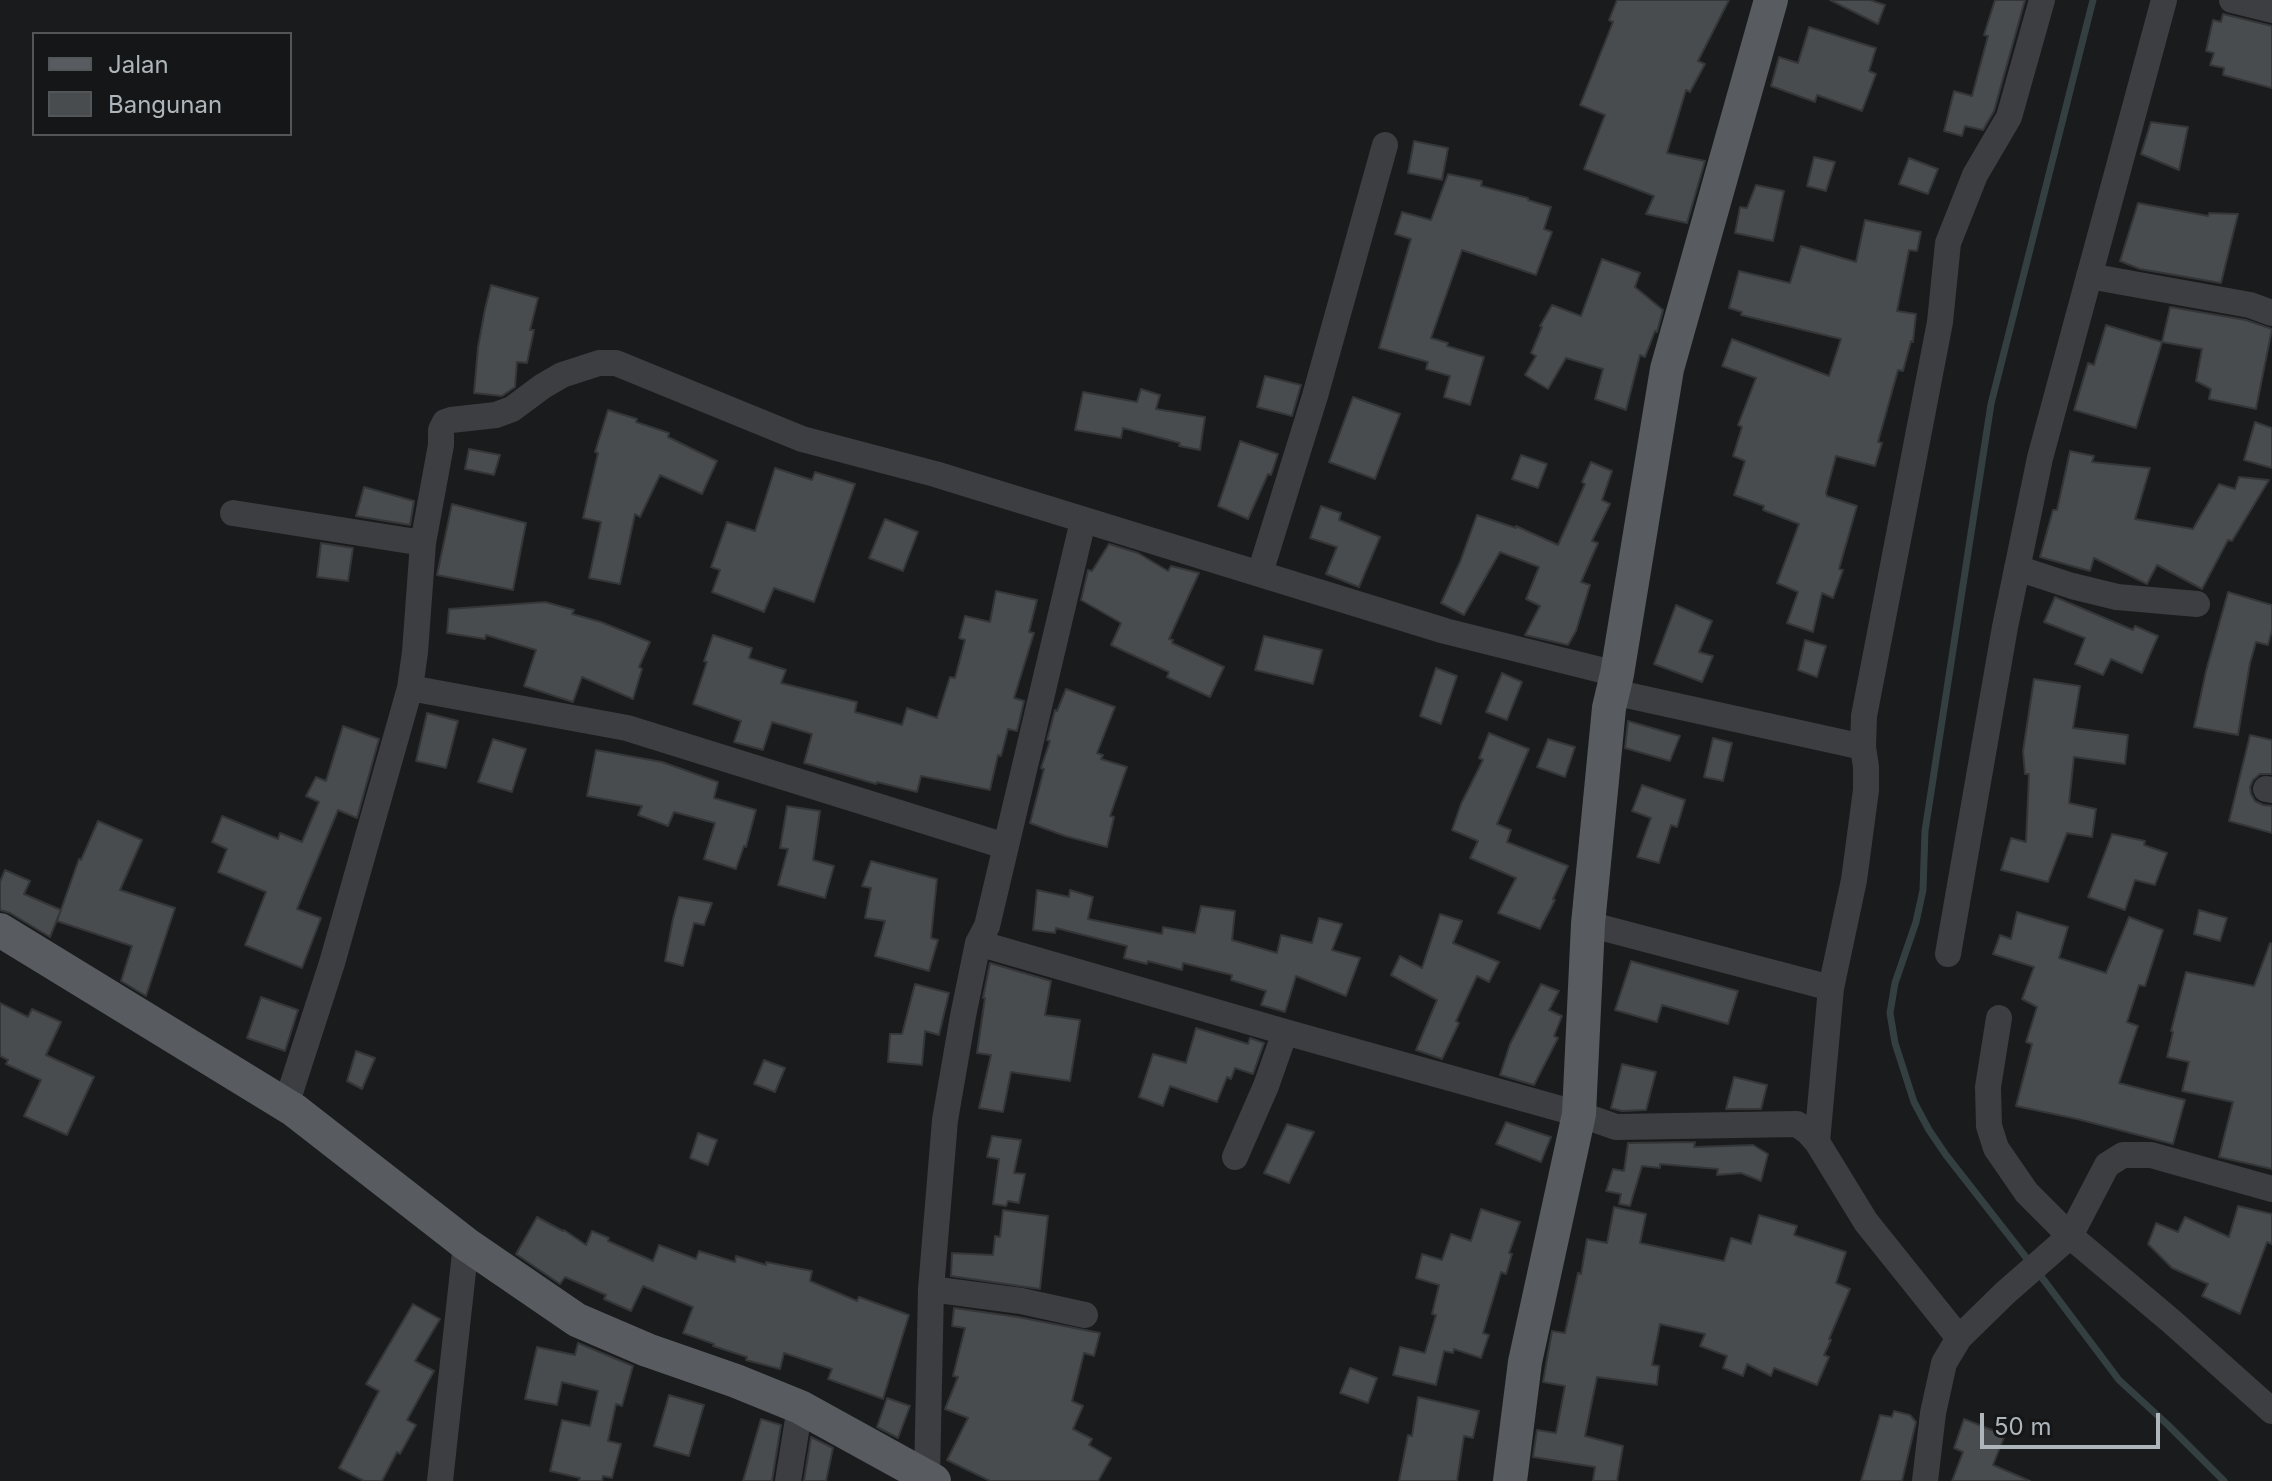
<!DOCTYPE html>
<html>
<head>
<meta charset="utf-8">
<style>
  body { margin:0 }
  #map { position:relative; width:2272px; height:1481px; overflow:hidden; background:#1a1b1c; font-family:Inter,sans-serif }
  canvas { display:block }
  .legend { position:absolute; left:32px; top:32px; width:260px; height:104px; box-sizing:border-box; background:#151617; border:2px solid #525659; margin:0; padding:10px 14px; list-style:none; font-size:24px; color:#aeb6bb }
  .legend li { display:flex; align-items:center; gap:16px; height:40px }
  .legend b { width:40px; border:2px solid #525659 }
  .scale { position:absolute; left:1980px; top:1413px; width:180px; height:36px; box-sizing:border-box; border:4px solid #aeb6bb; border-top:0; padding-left:10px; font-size:24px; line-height:28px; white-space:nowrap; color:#aeb6bb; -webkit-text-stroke:6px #151617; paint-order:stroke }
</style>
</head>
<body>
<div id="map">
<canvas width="2272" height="1481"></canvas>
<ul class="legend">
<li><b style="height:10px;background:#585c60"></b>Jalan</li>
<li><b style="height:22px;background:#494c4f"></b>Bangunan</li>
</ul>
<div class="scale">50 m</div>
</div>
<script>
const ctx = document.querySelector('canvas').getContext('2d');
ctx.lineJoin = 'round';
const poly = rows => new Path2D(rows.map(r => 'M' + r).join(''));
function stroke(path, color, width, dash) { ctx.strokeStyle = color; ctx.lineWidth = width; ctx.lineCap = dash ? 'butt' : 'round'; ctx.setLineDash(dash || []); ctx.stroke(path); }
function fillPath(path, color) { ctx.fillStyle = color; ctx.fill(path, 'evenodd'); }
stroke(poly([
  [2093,0,1991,404,1925,831,1923,890,1916,922,1895,983,1890,1013,1895,1043,1914,1102,1929,1130,1946,1155,2046,1283,2119,1380,2168,1425,2224,1481]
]), '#333f41', 7);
const building = poly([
  [1617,0,1729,0,1698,61,1705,64,1690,92,1686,90,1667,153,1705,161,1687,223,1646,214,1654,196,1584,169,1605,115,1580,105,1613,22,1609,20,1617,0],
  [1830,0,1870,0,1885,5,1878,24,1830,0],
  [1995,0,2025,0,1994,111,1983,130,1965,126,1962,136,1944,131,1954,91,1972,96,1988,36,1984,35,1995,0],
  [2223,14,2272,26,2272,88,2223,75,2224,68,2210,65,2214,53,2206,51,2213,20,2221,22,2223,14],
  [1809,27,1876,48,1869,71,1876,74,1862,111,1817,95,1815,102,1771,86,1779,57,1798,63,1809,27],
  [2151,122,2188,127,2179,170,2141,154,2151,122],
  [1414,141,1448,148,1442,180,1408,173,1414,141],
  [1814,157,1835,162,1826,191,1807,186,1814,157],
  [1909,158,1938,169,1928,194,1899,184,1909,158],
  [1448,174,1482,181,1481,186,1528,198,1528,200,1551,207,1544,229,1552,232,1536,275,1462,250,1431,338,1448,343,1447,346,1484,357,1470,405,1444,397,1450,376,1426,369,1428,362,1379,348,1411,239,1395,234,1402,212,1431,220,1448,174],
  [1756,185,1784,191,1773,241,1735,233,1740,207,1747,208,1756,185],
  [2138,203,2208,216,2209,213,2238,214,2221,283,2140,269,2120,261,2138,203],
  [1865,220,1921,232,1917,251,1909,250,1897,311,1916,314,1913,342,1911,341,1903,371,1898,370,1878,442,1882,443,1875,466,1836,456,1826,493,1827,496,1857,506,1839,569,1843,570,1833,598,1822,593,1813,632,1787,623,1798,592,1777,583,1799,524,1763,510,1764,506,1734,495,1745,461,1733,456,1742,427,1738,425,1756,378,1722,366,1732,339,1829,376,1841,339,1741,315,1742,312,1729,308,1739,271,1790,283,1801,246,1856,262,1865,220],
  [1602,259,1640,273,1635,287,1663,310,1657,332,1655,331,1645,357,1640,355,1626,410,1595,399,1603,369,1566,358,1548,389,1525,375,1536,356,1531,353,1542,327,1540,326,1552,305,1581,316,1602,259],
  [491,285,538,298,530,330,534,330,527,363,517,362,515,387,502,396,474,393,478,347,485,309,491,285],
  [2170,307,2246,320,2272,329,2256,409,2209,399,2211,389,2196,381,2202,349,2162,342,2170,307],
  [2106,325,2162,342,2136,428,2074,410,2088,363,2094,365,2106,325],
  [1265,376,1301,385,1292,416,1257,407,1265,376],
  [1141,389,1160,395,1156,409,1205,417,1200,450,1179,446,1180,443,1123,428,1121,438,1075,430,1083,392,1137,402,1141,389],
  [1353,397,1400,414,1375,479,1329,462,1353,397],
  [608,410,637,419,636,422,669,433,668,437,717,461,702,494,660,475,640,517,635,514,620,584,589,578,601,522,583,518,598,453,595,452,608,410],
  [2255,422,2272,428,2272,468,2244,460,2255,422],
  [1240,441,1278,454,1271,475,1268,474,1248,519,1218,506,1240,441],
  [469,449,500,455,494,475,465,469,469,449],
  [2070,451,2094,456,2092,462,2150,468,2135,519,2193,529,2219,484,2235,489,2239,477,2269,480,2232,541,2228,540,2202,589,2157,565,2147,584,2094,558,2090,571,2040,557,2053,510,2057,510,2070,451],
  [1521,455,1547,464,1538,488,1512,479,1521,455],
  [1591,462,1612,471,1602,500,1610,504,1592,541,1598,543,1581,582,1590,585,1576,631,1568,645,1525,635,1540,606,1526,599,1539,567,1500,552,1464,615,1441,603,1460,562,1477,515,1516,528,1516,526,1558,545,1585,484,1582,482,1591,462],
  [775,468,812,480,815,472,855,484,814,602,774,588,764,612,712,592,720,570,711,567,727,522,755,531,775,468],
  [364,487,414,501,410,525,356,516,364,487],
  [452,504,526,523,513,590,437,575,452,504],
  [1321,506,1341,513,1339,520,1380,537,1359,587,1326,574,1337,547,1310,538,1321,506],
  [885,519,918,532,903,571,869,558,885,519],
  [321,543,353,548,348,581,317,577,321,543],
  [1109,544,1138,553,1168,571,1171,566,1199,573,1169,639,1173,640,1172,643,1224,667,1210,697,1167,677,1169,672,1111,645,1121,623,1081,600,1088,570,1092,571,1109,544],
  [996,591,1037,600,1029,632,1034,633,1014,698,1024,701,1017,731,1008,729,1001,756,998,755,990,790,921,776,917,792,877,782,876,784,804,763,812,734,772,722,763,750,734,742,741,721,693,704,707,662,704,661,713,635,752,648,749,658,786,670,781,683,857,702,855,712,902,725,907,708,937,718,950,677,955,678,965,640,959,638,965,616,990,622,996,591],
  [2228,592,2272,605,2272,630,2268,645,2256,642,2250,663,2238,735,2194,727,2206,671,2228,592],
  [2055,597,2133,630,2135,626,2158,636,2142,673,2111,659,2103,675,2075,664,2085,638,2044,622,2055,597],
  [545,602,574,610,572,614,601,622,650,642,639,667,642,669,633,699,582,677,573,702,524,686,536,650,486,635,485,639,447,633,449,609,545,602],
  [1676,605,1712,621,1699,652,1713,656,1702,682,1654,664,1676,605],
  [1264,636,1322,650,1313,684,1255,670,1264,636],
  [1805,640,1826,646,1817,677,1798,670,1805,640],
  [1436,668,1457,676,1441,724,1420,716,1436,668],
  [1502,673,1522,682,1507,720,1486,712,1502,673],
  [2034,679,2080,686,2073,728,2128,735,2125,764,2074,757,2069,803,2096,809,2092,837,2067,833,2048,882,2001,870,2011,838,2026,842,2029,774,2025,774,2023,751,2034,679],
  [1066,689,1115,707,1097,753,1103,755,1101,759,1127,767,1110,816,1114,817,1107,847,1065,836,1030,823,1044,769,1041,768,1050,741,1047,740,1055,710,1057,711,1066,689],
  [427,713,458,721,446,768,416,761,427,713],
  [1628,721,1680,736,1670,761,1625,748,1628,721],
  [343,726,379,739,357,818,338,810,297,909,321,918,302,968,245,945,266,892,218,872,227,849,212,842,222,816,278,839,280,833,302,842,319,802,306,796,316,777,326,781,343,726],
  [1489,733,1529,749,1497,824,1511,830,1507,842,1568,866,1553,899,1555,900,1540,929,1498,913,1516,878,1470,858,1478,841,1452,830,1461,804,1483,760,1479,758,1489,733],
  [2250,735,2272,740,2272,774,2260,774,2253,780,2250,787,2251,794,2255,801,2263,805,2272,806,2272,833,2229,821,2250,735],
  [1713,738,1732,743,1723,781,1704,777,1713,738],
  [493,739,526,749,512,792,478,782,493,739],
  [1548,739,1575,747,1565,777,1537,767,1548,739],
  [596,750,662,762,718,782,714,798,756,810,746,847,744,846,736,869,704,859,715,823,674,812,668,826,638,815,642,806,587,796,596,750],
  [1642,785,1685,800,1677,827,1671,825,1659,863,1637,857,1651,818,1632,811,1642,785],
  [787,806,820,811,813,860,834,866,825,898,778,885,788,849,780,848,787,806],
  [98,821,142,840,120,890,175,908,146,996,121,981,132,946,57,921,79,859,81,860,98,821],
  [2112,834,2145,841,2144,845,2167,853,2155,885,2135,880,2125,910,2088,897,2112,834],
  [871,861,937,879,931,938,938,940,929,971,875,956,885,921,865,918,871,888,862,886,871,861],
  [5,870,30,881,24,894,61,910,50,937,10,913,0,910,0,882,5,870],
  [1037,890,1069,897,1070,890,1093,897,1088,919,1162,934,1163,927,1195,933,1201,906,1235,911,1232,940,1277,953,1281,935,1312,943,1319,918,1342,924,1332,950,1360,958,1346,996,1296,976,1285,1012,1261,1005,1266,991,1231,980,1232,975,1183,963,1182,970,1148,961,1147,964,1124,958,1127,946,1056,928,1055,933,1033,930,1037,890],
  [679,897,712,903,704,925,694,923,683,966,665,961,673,919,679,897],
  [2199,910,2227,918,2220,941,2194,934,2199,910],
  [2017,912,2068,927,2059,958,2106,973,2129,917,2163,930,2145,986,2139,985,2127,1022,2138,1026,2119,1083,2185,1100,2173,1144,2077,1119,2016,1106,2032,1044,2026,1042,2037,1007,2022,999,2034,967,1993,954,2000,935,2011,939,2017,912],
  [1440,914,1462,921,1453,943,1499,962,1489,982,1477,976,1456,1021,1459,1023,1442,1059,1416,1050,1437,1000,1391,975,1400,956,1422,968,1440,914],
  [2270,943,2272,944,2272,1169,2219,1157,2233,1102,2182,1091,2189,1062,2167,1057,2173,1032,2171,1031,2186,972,2254,986,2270,943],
  [1631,961,1738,991,1728,1024,1662,1005,1657,1022,1615,1010,1631,961],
  [990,963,1051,981,1045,1015,1080,1020,1070,1081,1011,1072,1003,1112,979,1108,991,1055,977,1053,985,998,983,998,990,963],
  [915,984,949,993,939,1035,925,1031,922,1065,888,1062,890,1034,902,1034,915,984],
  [1541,984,1559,991,1549,1010,1562,1016,1554,1036,1558,1038,1534,1085,1500,1075,1510,1044,1541,984],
  [261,997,298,1010,285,1051,247,1038,261,997],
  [0,1003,28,1017,32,1009,61,1022,46,1055,94,1077,67,1135,24,1116,41,1080,6,1064,8,1060,0,1056,0,1003],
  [1196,1028,1248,1044,1250,1038,1264,1043,1253,1074,1235,1068,1231,1079,1227,1077,1217,1102,1170,1086,1163,1106,1139,1097,1153,1054,1186,1063,1196,1028],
  [356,1051,375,1058,362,1089,347,1081,356,1051],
  [764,1060,785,1068,775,1092,754,1084,764,1060],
  [1622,1064,1656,1072,1646,1110,1622,1111,1611,1108,1622,1064],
  [1734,1077,1767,1085,1761,1109,1726,1109,1734,1077],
  [1506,1122,1551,1137,1541,1162,1496,1144,1506,1122],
  [1287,1124,1314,1132,1289,1183,1264,1173,1287,1124],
  [698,1133,717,1140,708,1165,690,1158,698,1133],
  [992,1136,1021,1140,1014,1173,1025,1174,1019,1203,1008,1201,1006,1206,993,1204,999,1159,987,1157,992,1136],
  [1695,1142,1694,1147,1753,1145,1768,1154,1761,1181,1741,1173,1717,1175,1718,1169,1660,1164,1660,1168,1642,1166,1630,1206,1619,1204,1621,1194,1606,1191,1613,1169,1624,1171,1628,1143,1695,1142],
  [2238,1206,2272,1214,2272,1244,2267,1242,2240,1314,2202,1296,2208,1284,2172,1268,2148,1244,2156,1223,2178,1232,2185,1217,2229,1237,2238,1206],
  [1614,1207,1646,1214,1640,1243,1724,1261,1731,1238,1751,1244,1759,1215,1797,1226,1794,1235,1846,1252,1836,1283,1850,1289,1829,1339,1831,1340,1824,1355,1829,1357,1817,1385,1774,1368,1771,1376,1747,1364,1743,1376,1723,1368,1727,1356,1700,1346,1705,1334,1660,1324,1652,1365,1659,1366,1657,1385,1597,1377,1585,1436,1623,1446,1617,1481,1593,1481,1595,1467,1533,1457,1537,1430,1556,1433,1565,1386,1543,1382,1552,1331,1565,1333,1578,1273,1581,1274,1587,1239,1607,1243,1614,1207],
  [1481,1209,1520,1222,1509,1253,1512,1254,1506,1274,1501,1272,1483,1333,1489,1335,1481,1358,1454,1349,1453,1353,1444,1351,1436,1385,1393,1375,1400,1347,1425,1353,1436,1315,1432,1314,1439,1285,1416,1278,1422,1254,1442,1260,1451,1234,1471,1241,1481,1209],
  [1003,1210,1048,1216,1040,1289,951,1276,952,1253,993,1255,995,1236,1000,1237,1003,1210],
  [537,1217,563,1231,564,1230,586,1245,592,1231,609,1238,608,1241,653,1261,659,1245,696,1259,699,1251,735,1262,736,1256,766,1265,766,1262,812,1271,810,1281,857,1301,859,1297,909,1315,883,1399,828,1379,832,1369,784,1353,780,1369,746,1360,747,1357,713,1346,714,1344,683,1333,693,1307,643,1286,631,1311,604,1299,606,1295,565,1277,560,1284,516,1254,537,1217],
  [413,1304,440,1319,415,1361,434,1371,407,1420,416,1425,400,1454,397,1452,382,1481,364,1481,339,1468,379,1391,366,1384,413,1304],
  [954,1308,1018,1317,1100,1333,1094,1356,1084,1353,1072,1401,1083,1406,1073,1429,1092,1439,1089,1445,1111,1458,1098,1481,990,1481,947,1460,968,1418,945,1409,958,1377,953,1376,965,1328,952,1326,954,1308],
  [578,1343,633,1366,622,1406,616,1404,608,1441,621,1444,612,1478,603,1476,602,1481,579,1481,580,1478,550,1471,562,1420,590,1426,598,1391,562,1382,557,1405,525,1399,537,1347,575,1355,578,1343],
  [1350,1368,1377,1378,1368,1403,1340,1393,1350,1368],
  [669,1395,704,1405,689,1456,654,1446,669,1395],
  [1418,1397,1479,1411,1473,1438,1464,1436,1457,1481,1399,1481,1408,1435,1412,1436,1418,1397],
  [887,1398,910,1406,898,1438,877,1427,887,1398],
  [1894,1411,1910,1415,1916,1422,1902,1481,1861,1481,1880,1415,1892,1417,1894,1411],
  [761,1419,781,1425,772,1481,743,1481,761,1419],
  [1964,1419,2005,1435,1993,1465,2030,1481,1952,1481,1963,1452,1954,1448,1964,1419],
  [811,1437,833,1448,826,1481,804,1481,811,1437]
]);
fillPath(building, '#494c4f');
stroke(building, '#343638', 2);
stroke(poly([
  [2232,0,2272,10],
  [2089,276,2250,305,2272,313],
  [233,513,423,543],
  [2017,568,2072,586,2117,597,2197,604],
  [1260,573,1315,396,1385,145],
  [410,688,627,728,1005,846],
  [1613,692,1863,747,1864,716,1940,322,1948,243,1975,175,2009,117,2042,0],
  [2266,789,2272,790],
  [1588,924,1831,988],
  [978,943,1285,1032,1579,1114,1616,1127,1797,1124,1808,1132,1817,1142,1866,1222,1959,1338],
  [1948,954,2005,627,2040,458,2164,0],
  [1999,1018,1988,1087,1989,1126,1996,1148,2027,1193,2070,1236,2171,1321,2272,1411],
  [286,1105,332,963,410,688,415,652,423,543,441,445,441,430,445,422,451,420,496,415,512,409,543,386,562,375,599,363,616,363,802,439,935,474,1445,631,1617,674],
  [1817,1142,1831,988,1854,880,1866,790,1866,767,1863,747],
  [1235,1157,1266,1086,1285,1032],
  [931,1289,1021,1301,1085,1315],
  [927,1477,931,1289,945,1120,963,1016,978,943,987,926,1083,521],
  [440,1481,466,1244],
  [788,1481,800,1407],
  [1925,1481,1933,1413,1944,1363,1959,1338,2005,1293,2070,1236,2107,1165,2123,1155,2151,1155,2272,1189]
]), '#3c3e41', 26);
stroke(poly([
  [0,930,294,1110,466,1244,577,1320,647,1350,736,1381,800,1407,934,1481],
  [1510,1481,1525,1362,1579,1114,1588,924,1609,708,1617,674,1667,369,1771,0]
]), '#585c60', 34);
</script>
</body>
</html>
